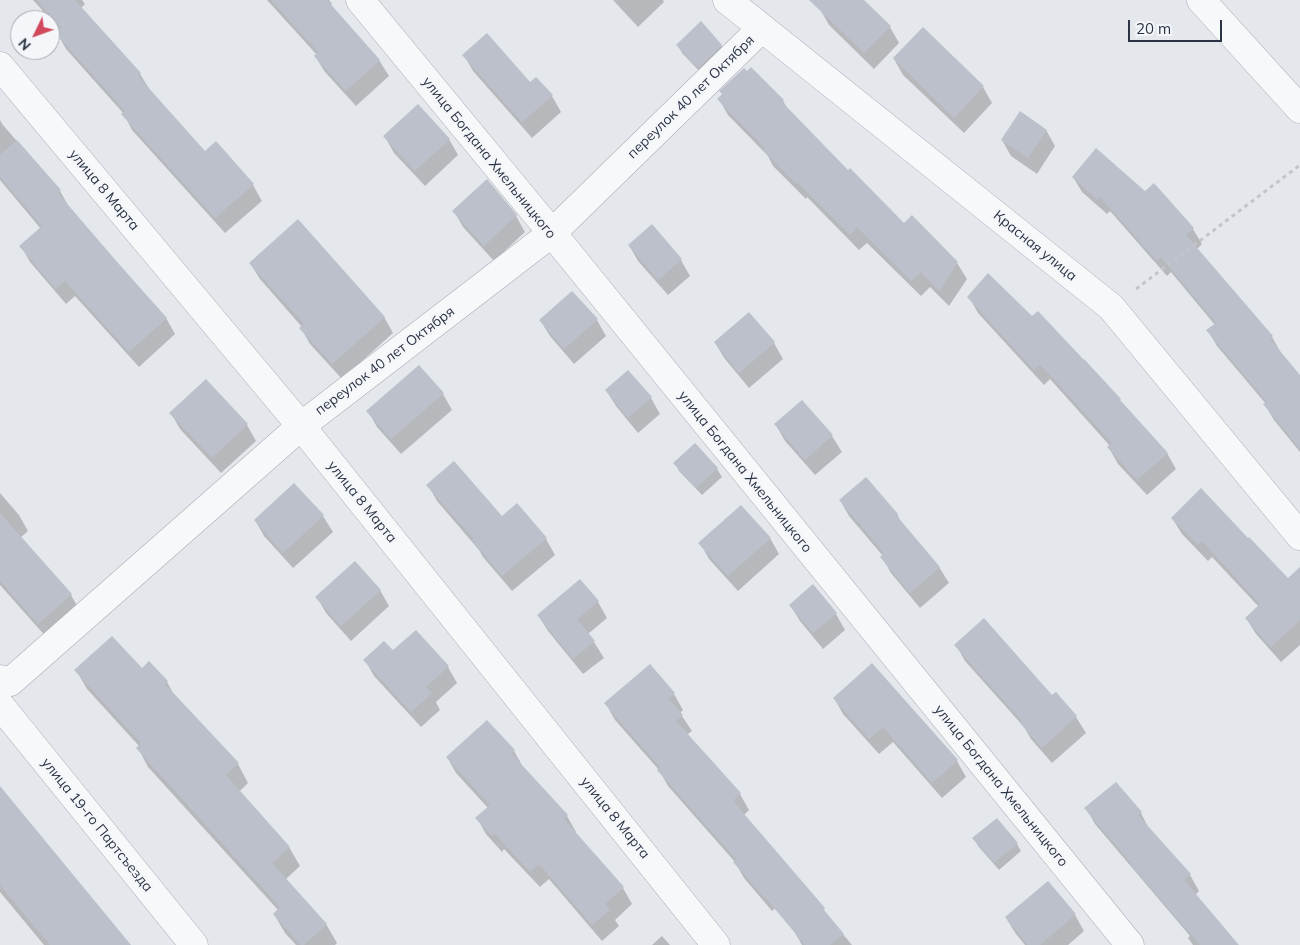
<!DOCTYPE html>
<html>
<head>
<meta charset="utf-8">
<style>
  body { margin:0 }
  #map { position:relative; width:1300px; height:945px; overflow:hidden; background:#e4e7ec; font-family:Mulish,sans-serif }
  canvas { display:block }
  .north { position:absolute; left:10px; top:10px; width:50px; height:50px; box-sizing:border-box; background:#f4f6f9; border:1px solid #a4a8b1; border-radius:50%; rotate:228deg; font-size:14px; font-weight:700; line-height:20px; text-align:center; color:#2b3445 }
  .north::after { content:''; display:block; margin:auto; width:18px; height:22px; background:#d1495b; clip-path:polygon(50% 0,100% 100%,50% 72%,0 100%) }
  .scale { position:absolute; left:1128px; top:20px; width:94px; height:22px; box-sizing:border-box; border:2px solid #2b3445; border-top:0; padding-left:6px; font-size:15px; line-height:18px; white-space:nowrap; color:#2b3445; -webkit-text-stroke:4px #f4f6f9; paint-order:stroke }
</style>
</head>
<body>
<div id="map">
<canvas width="1300" height="945"></canvas>
<div class="north">N</div>
<div class="scale">20 m</div>
</div>
<script>
const ctx = document.querySelector('canvas').getContext('2d');
ctx.lineJoin = 'round';
function fillPath(path, color) { ctx.fillStyle = color; ctx.fill(path, 'evenodd'); }
const poly = rows => new Path2D(rows.map(r => 'M' + r).join(''));
function stroke(path, color, width, dash) { ctx.strokeStyle = color; ctx.lineWidth = width; ctx.lineCap = dash ? 'butt' : 'round'; ctx.setLineDash(dash || []); ctx.stroke(path); }
function label(font, color, halo, rows, align = 'center') {
  ctx.font = font + ' Mulish,sans-serif'; ctx.lineWidth = 4.5; ctx.setLineDash([]); ctx.textBaseline = 'middle'; ctx.strokeStyle = halo; ctx.fillStyle = color; for (const [text, x, y, turn = 0] of rows) {
    ctx.save(); ctx.translate(x, y); ctx.rotate((+turn || 0) * Math.PI / 180); ctx.textAlign = isNaN(turn) ? turn : align; if (halo) ctx.strokeText(text, 0, 0); ctx.fillText(text, 0, 0); ctx.restore();
  }
}
fillPath(poly([
  [33,0,82,0,85,4,81,8,140,74,150,90,205,153,253,185,262,201,225,233,132,130,124,114,66,49,57,33,60,30],
  [267,0,329,0,332,4,330,6,379,60,389,76,356,106,325,72,315,56,317,55],
  [613,0,663,0,664,2,638,27],
  [828,0,862,0,890,27,899,43,874,69,829,25,820,9],
  [923,29,983,87,992,103,964,133,903,75,894,59],
  [678,45,721,45,726,53,703,75,682,53],
  [464,55,530,84,552,96,561,112,532,138,473,71],
  [719,99,783,101,789,111,848,172,903,224,912,217,957,263,967,279,949,306,930,287,921,296,867,243,859,250,807,197,806,199,773,166,768,156,728,115],
  [0,120,3,125,60,191,69,207,166,318,175,334,139,367,75,296,66,304,30,262,21,246,41,229,0,180],
  [1046,130,1055,146,1037,174,1011,156,1002,140],
  [385,137,449,139,458,155,425,186,394,153],
  [1073,177,1145,193,1193,229,1202,244,1196,250,1272,337,1281,353,1300,377,1300,452,1274,420,1265,405,1266,404,1217,346,1208,331,1215,325,1171,272,1167,276,1110,211,1107,214,1082,192],
  [487,181,516,216,525,232,494,261,463,227,454,211],
  [629,245,681,260,690,276,668,295,638,261],
  [250,263,384,317,393,333,342,379,310,344,301,328,302,327,260,279],
  [969,297,1032,318,1167,453,1176,469,1147,495,1118,464,1109,448,1110,446,1050,379,1044,385,978,313],
  [749,314,774,343,783,359,749,388,725,359,715,343],
  [540,320,597,320,606,336,574,364,550,336],
  [606,390,651,398,660,414,638,433,616,406],
  [443,394,452,410,401,454,377,427,368,411],
  [802,401,832,436,842,452,815,475,785,441,776,425],
  [171,413,247,425,256,441,221,473,180,429],
  [695,445,717,469,722,477,702,495,679,471,675,463],
  [294,484,323,516,333,532,293,568,264,536,255,520],
  [428,485,502,517,546,539,555,555,512,591,483,557,479,550,437,501],
  [0,493,19,515,28,531,20,538,71,595,80,611,48,639,0,585],
  [840,500,897,514,902,524,939,567,949,583,920,608,891,573,882,557,883,556,849,516],
  [1172,518,1288,580,1300,585,1300,645,1281,662,1256,634,1246,618,1259,607,1212,557,1208,561,1182,534],
  [770,538,779,554,738,591,709,559,700,543],
  [580,581,598,602,607,618,588,634,594,642,604,658,583,674,548,631,538,615],
  [812,586,836,614,845,630,823,649,800,621,790,605],
  [380,590,389,606,351,641,326,613,317,597],
  [956,645,1052,696,1055,693,1076,717,1086,733,1052,763,1031,739,1024,727,965,661],
  [393,652,448,667,457,683,436,702,440,710,421,727,374,676,365,660],
  [149,663,167,682,176,698,238,764,248,783,239,792,289,847,300,866,285,880,326,924,337,943,335,945,296,945,285,933,274,914,278,910,148,767,138,748,139,746,87,689,76,670,142,669],
  [872,665,957,761,966,777,942,798,893,742,879,754,843,714,834,698],
  [674,694,683,710,680,713,692,731,687,735,740,794,749,810,744,815,801,887,772,911,744,878,735,862,668,786,659,770,615,720,606,704],
  [514,751,523,767,522,767,567,816,576,832,575,833,623,888,632,904,615,920,619,926,602,941,549,879,540,887,504,849,502,852,486,834,477,818,488,808,456,773,447,757],
  [0,788,129,945,44,945,0,892],
  [1086,808,1141,813,1149,829,1190,875,1199,891,1195,895,1237,945,1193,945,1188,938,1190,936,1095,824],
  [974,838,1017,844,1021,851,999,870,978,846],
  [816,902,852,945,802,945,791,926],
  [1075,915,1084,931,1068,945,1025,945,1016,934,1006,918],
  [662,936,670,945,652,945]
]), '#0003');
fillPath(poly([
  [37,0,75,0,141,73,138,76,205,151,216,141,254,184,215,218,121,114,125,111,55,33,61,28],
  [271,0,327,0,380,60,346,91,314,56,318,52],
  [809,0,864,0,891,26,864,53],
  [701,21,722,45,698,68,676,45],
  [923,27,984,86,954,118,893,58],
  [487,33,530,82,536,77,553,95,522,122,462,55],
  [751,67,784,100,782,102,848,170,850,168,904,223,912,215,958,262,939,291,921,272,911,281,857,227,850,235,797,182,796,184,763,150,765,148,717,99,722,94,719,91,744,68,747,71],
  [418,104,450,139,415,171,383,136],
  [1020,111,1047,130,1028,158,1001,140],
  [17,140,61,190,58,193,116,261,167,318,129,352,65,281,56,289,19,246,42,226,0,177,0,155],
  [1096,148,1145,191,1154,183,1194,228,1186,235,1273,336,1270,339,1300,375,1300,449,1263,404,1267,402,1206,330,1216,323,1161,257,1157,261,1100,197,1098,200,1072,177],
  [487,179,517,215,484,246,452,211],
  [298,219,385,317,332,364,299,328,304,324,249,263],
  [652,224,682,259,658,280,628,245],
  [988,273,1032,316,1038,311,1084,360,1084,359,1121,399,1120,400,1168,453,1137,480,1107,447,1112,443,1040,364,1034,370,967,297],
  [572,291,598,319,564,349,539,320],
  [749,312,775,342,739,373,714,342],
  [419,365,444,393,391,439,366,411],
  [628,370,652,397,628,418,605,390],
  [206,379,248,424,212,458,169,413],
  [802,400,833,435,805,460,774,424],
  [695,443,718,468,696,488,673,463],
  [454,461,502,516,517,503,547,538,502,576,472,540,474,539,426,485],
  [866,477,898,514,896,515,940,567,910,593,880,557,884,553,839,500],
  [294,483,324,515,283,553,254,520],
  [1201,488,1248,538,1249,537,1288,578,1300,567,1300,620,1271,647,1245,618,1260,604,1202,541,1198,545,1171,518],
  [741,505,771,538,728,576,698,543],
  [0,513,72,594,38,624,0,581],
  [355,561,381,590,341,626,315,597],
  [580,579,599,601,577,619,595,641,573,659,537,615],
  [813,584,837,613,813,633,789,605],
  [984,618,1052,695,1056,692,1077,716,1042,748,1020,723,1022,721,954,645],
  [416,630,449,666,426,687,432,693,411,712,363,660,384,641,393,650],
  [112,636,142,668,149,661,168,681,165,684,239,763,226,775,290,847,272,863,327,924,304,945,301,945,273,914,280,907,136,748,141,743,74,670],
  [872,663,958,760,932,783,883,727,869,739,833,698],
  [650,664,675,693,669,699,683,715,676,721,741,793,733,801,825,908,824,910,844,934,830,945,805,945,765,897,764,897,733,862,736,859,657,770,660,767,604,703],
  [487,720,515,750,511,753,568,815,564,819,624,887,605,904,610,910,592,925,539,864,530,872,495,834,492,836,475,818,490,805,446,757],
  [1116,782,1142,812,1138,815,1191,874,1184,880,1239,945,1200,945,1130,864,1131,863,1084,808],
  [0,786,131,945,50,945,0,885],
  [997,818,1018,843,994,863,972,838],
  [1048,881,1076,914,1040,945,1028,945,1005,917]
]), '#bbc0ca');
const street = poly([
  [360,0,552,233,1130,945],
  [727,0,1111,307,1300,536],
  [1201,0,1300,109],
  [0,66,301,426,716,945],
  [0,679,10,682,301,426,552,233,762,28],
  [0,705,194,945]
]);
stroke(street, '#a9aeb7', 29);
stroke(poly([
  [1136,289,1300,165]
]), '#c2c5cb', 3, [4, 4]);
stroke(street, '#f7f8fa', 28);
label('14px', '#2b3445', '#f4f6f9', [
  ["переулок 40 лет Октября",691,97,-44],
  ["улица Богдана Хмельницкого",489,158,51],
  ["улица 8 Марта",104,190,50],
  ["Красная улица",1035,246,39],
  ["переулок 40 лет Октября",385,361,-37],
  ["улица Богдана Хмельницкого",745,472,51],
  ["улица 8 Марта",362,502,51],
  ["улица Богдана Хмельницкого",1001,786,51],
  ["улица 8 Марта",615,818,51],
  ["улица 19-го Партсъезда",97,825,51]
]);
</script>
</body>
</html>
